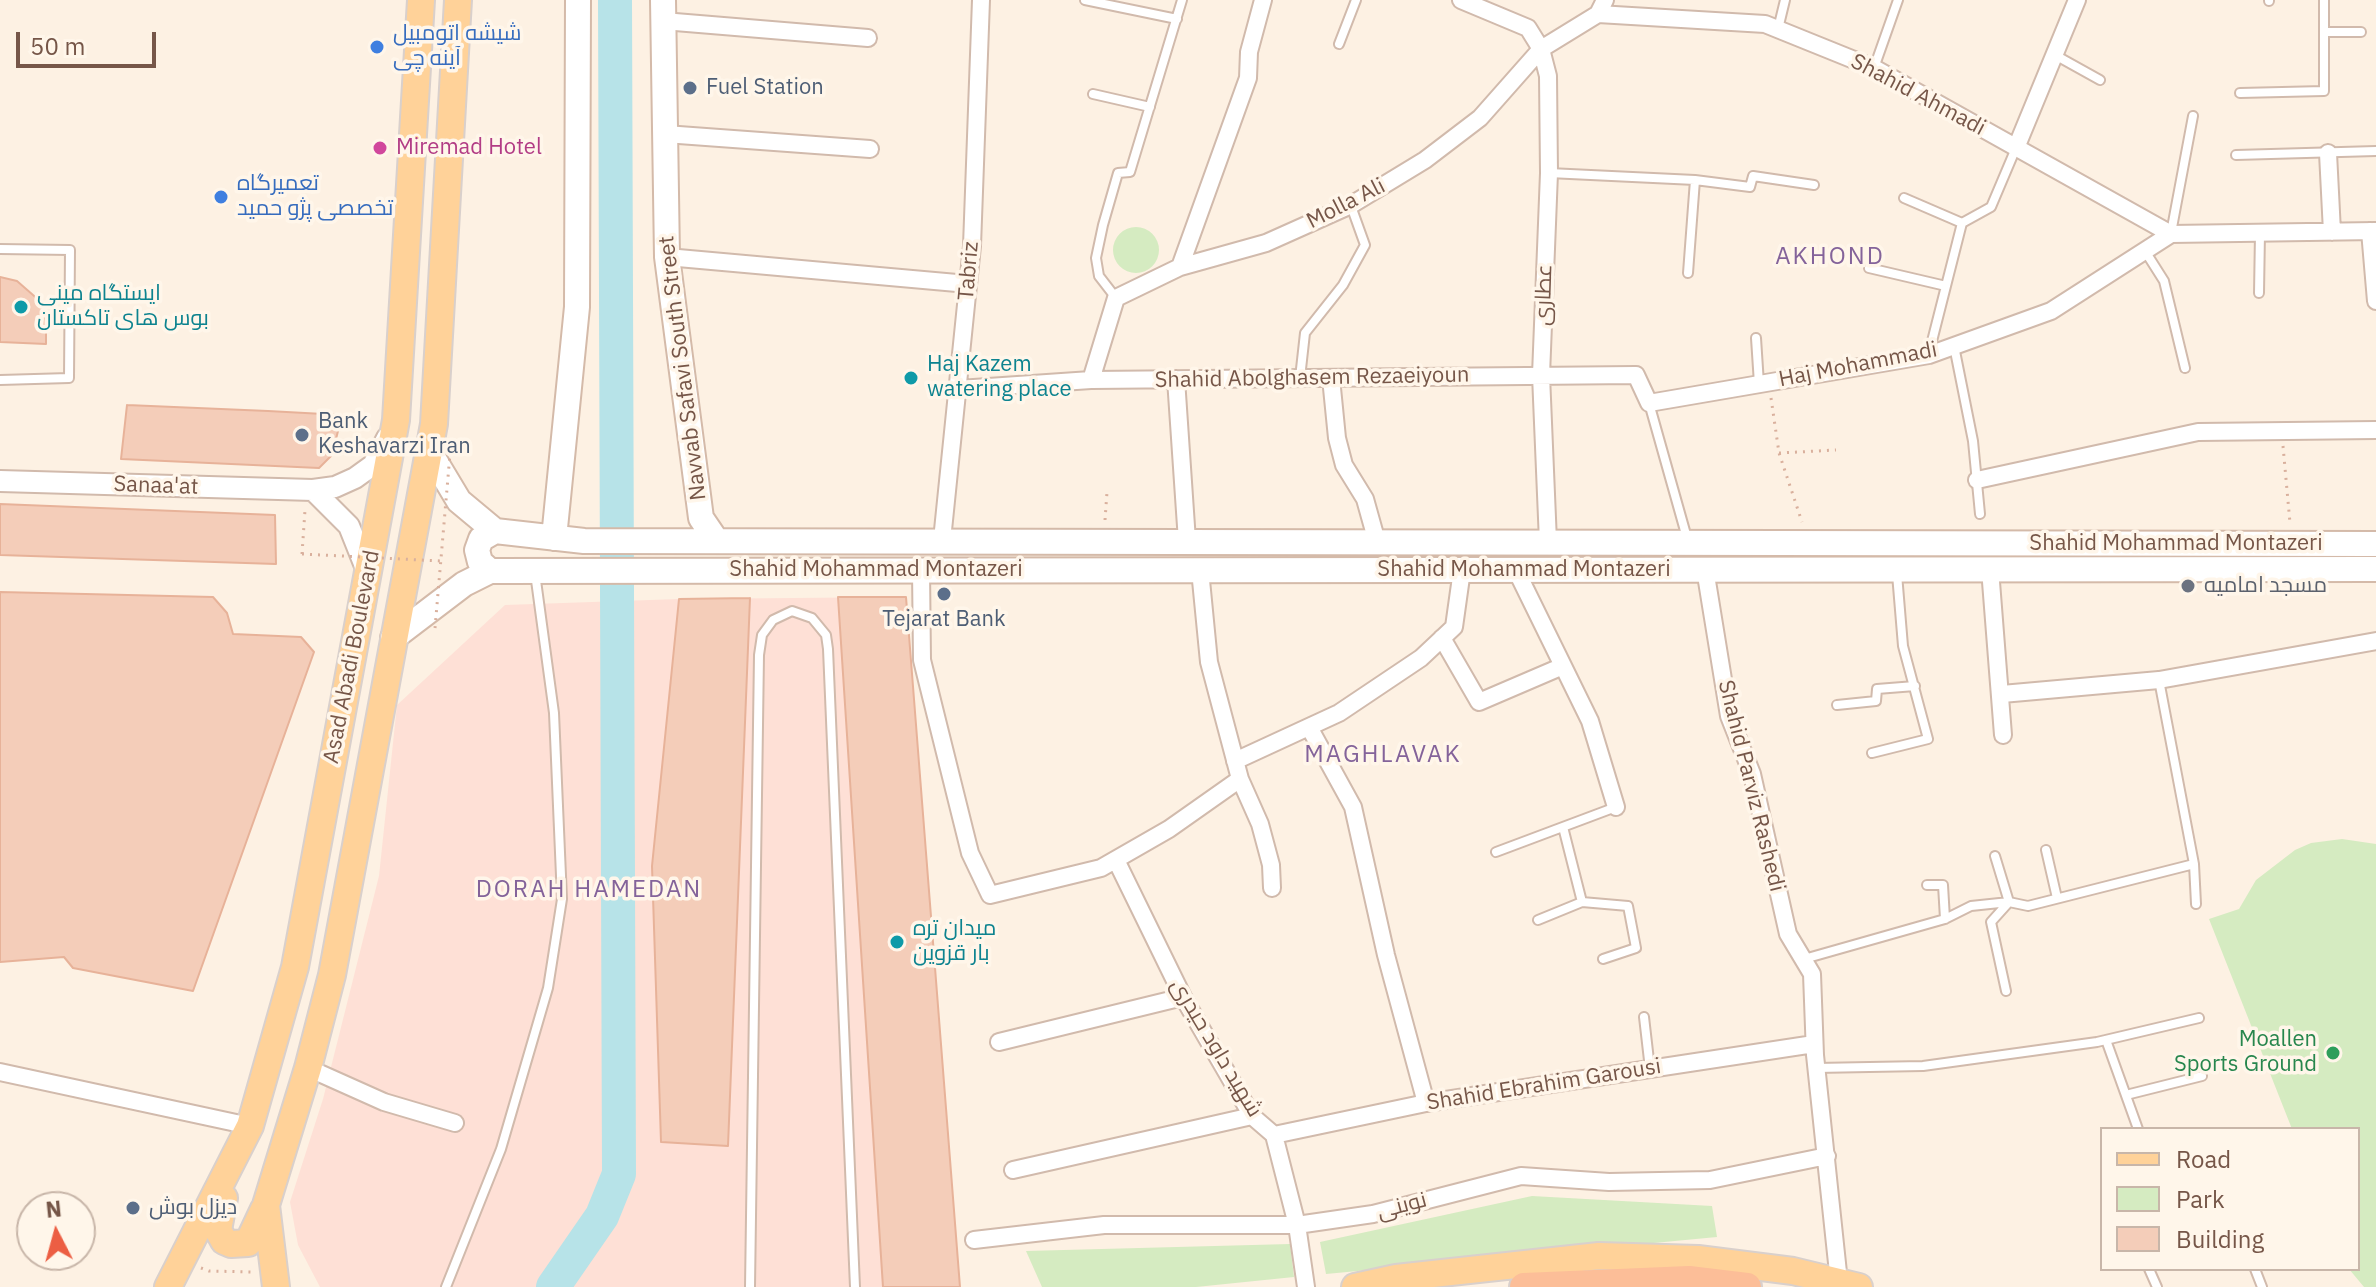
<!DOCTYPE html>
<html>
<head>
<meta charset="utf-8">
<style>
  body { margin:0 }
  #map { position:relative; width:2376px; height:1287px; overflow:hidden; background:#fdf1e3; font-family:"IBM Plex Sans",sans-serif }
  canvas { display:block }
  .legend { position:absolute; left:2100px; top:1127px; width:260px; height:144px; box-sizing:border-box; background:#fff6ea; border:2px solid #c8b6a9; margin:0; padding:10px 14px; list-style:none; font-size:24px; color:#765648 }
  .legend li { display:flex; align-items:center; gap:16px; height:40px }
  .legend b { width:40px; border:2px solid #c8b6a9 }
  .north { position:absolute; left:16px; top:1191px; width:80px; height:80px; box-sizing:border-box; background:#fff6ea; border:2px solid #c8b6a9; border-radius:50%; rotate:354deg; font-size:22px; font-weight:700; line-height:32px; text-align:center; color:#765648 }
  .north::after { content:''; display:block; margin:auto; width:28px; height:36px; background:#ec5e43; clip-path:polygon(50% 0,100% 100%,50% 72%,0 100%) }
  .scale { position:absolute; left:16px; top:32px; width:140px; height:36px; box-sizing:border-box; border:4px solid #765648; border-top:0; padding-left:10px; font-size:24px; line-height:28px; white-space:nowrap; color:#765648; -webkit-text-stroke:6px #fff6ea; paint-order:stroke }
</style>
</head>
<body>
<div id="map">
<canvas width="2376" height="1287"></canvas>
<ul class="legend">
<li><b style="height:10px;background:#ffd299"></b>Road</li>
<li><b style="height:22px;background:#d5ebc1"></b>Park</li>
<li><b style="height:22px;background:#f4cdb9"></b>Building</li>
</ul>
<div class="north">N</div>
<div class="scale">50 m</div>
</div>
<script>
const ctx = document.querySelector('canvas').getContext('2d');
ctx.lineJoin = 'round';
function fillPath(path, color) { ctx.fillStyle = color; ctx.fill(path, 'evenodd'); }
const poly = rows => new Path2D(rows.map(r => 'M' + r).join(''));
function stroke(path, color, width, dash) { ctx.strokeStyle = color; ctx.lineWidth = width; ctx.lineCap = dash ? 'butt' : 'round'; ctx.setLineDash(dash || []); ctx.stroke(path); }
function label(font, color, halo, rows, align = 'center') {
  ctx.font = font + ' "IBM Plex Sans",Cairo,sans-serif'; ctx.lineWidth = 7; ctx.setLineDash([]); ctx.textBaseline = 'middle'; ctx.strokeStyle = halo; ctx.fillStyle = color; for (const [text, x, y, turn = 0] of rows) {
    ctx.save(); ctx.translate(x, y); ctx.rotate((+turn || 0) * Math.PI / 180); ctx.textAlign = isNaN(turn) ? turn : align; if (halo) ctx.strokeText(text, 0, 0); ctx.fillText(text, 0, 0); ctx.restore();
  }
}
fillPath(poly([
  [906,597,960,1287,320,1287,298,1245,290,1202,323,1099,379,876,397,705,505,605,679,599]
]), '#fee0d6');
fillPath(poly([
  '1113 250a23 23 0 1 1 46 0a23 23 0 1 1-46 0Z',
  [2342,839,2376,844,2376,1287,2364,1287,2349,1269,2358,1269,2358,1129,2292,1129,2209,919,2239,909,2256,880,2295,850,2311,843],
  [1532,1196,1712,1206,1717,1237,1326,1274,1320,1242],
  [1290,1244,1294,1277,1196,1287,1042,1287,1026,1251]
]), '#d5ebc1');
stroke(poly([
  [553,1287,602,1216,619,1174,615,0]
]), '#b7e3e8', 34);
const building = poly([
  [0,277,17,281,41,302,46,321,46,344,0,342,0,277],
  [127,405,268,411,342,415,332,455,319,468,121,459,127,405],
  [0,504,275,515,276,564,0,555,0,504],
  [0,592,213,597,227,613,233,634,301,637,314,652,193,991,73,968,64,957,0,962,0,592],
  [838,597,906,597,960,1287,883,1287,838,597],
  [750,598,728,1146,661,1142,652,866,679,599,750,598]
]);
fillPath(building, '#f4cdb9');
stroke(building, '#e7b299', 2);
const service = poly([
  [1085,0,1177,19],
  [2269,1,2269,0],
  [1778,29,1785,0],
  [2324,32,2361,32],
  [1339,44,1356,0],
  [2055,55,2100,80],
  [1874,68,1898,0],
  [2240,93,2324,91,2324,0],
  [1093,94,1150,107],
  [2236,155,2376,151],
  [1549,173,1695,180,1750,187,1753,176,1814,185],
  [1904,198,1962,223],
  [2171,233,2193,116],
  [0,249,70,250,69,378,0,380],
  [2145,251,2164,281,2185,368],
  [1869,268,1946,286],
  [1688,273,1695,180],
  [2259,293,2260,233],
  [1116,298,1099,276,1096,258,1103,225,1118,173,1130,172,1182,0],
  [1756,338,1759,384],
  [1954,346,1973,441,1980,514],
  [1929,353,1962,223,1991,207,2016,148],
  [1300,378,1305,333,1343,285,1365,245,1351,206],
  [1649,403,1687,538],
  [1837,705,1876,701,1877,689,1915,686],
  [1872,753,1928,739,1903,646,1897,574],
  [2046,850,2057,898],
  [1496,852,1616,807],
  [1995,856,2009,902,1991,922,2006,991],
  [2194,864,2196,904],
  [1927,885,1943,885,1945,919],
  [1582,902,1628,906,1636,948,1603,959],
  [1538,920,1582,902,1563,827],
  [1804,959,1945,919,1971,906,2009,902,2028,906,2194,864,2159,680],
  [1644,1017,1650,1069],
  [2106,1040,2138,1129],
  [1816,1068,1923,1066,2097,1042,2199,1018],
  [2126,1095,2202,1076],
  [2149,1269,2157,1287],
  [2255,1269,2262,1287],
  [446,1287,501,1149,548,988,562,899,554,713,535,573],
  [750,1287,759,655,762,635,773,620,792,611,812,618,826,635,828,649,855,1287]
]);
const minor = poly([
  [1461,0,1528,28,1541,49,1548,76,1549,173,1541,375,1548,542],
  [1598,14,1765,24,1874,68,2171,234],
  [663,21,868,38],
  [665,134,870,149],
  [2016,148,2077,0],
  [2328,153,2332,232],
  [2370,231,2376,301],
  [667,257,968,284],
  [1180,267,1248,78,1249,52,1263,0],
  [1331,378,1337,438,1344,465,1365,499,1377,542],
  [1176,379,1187,541],
  [1091,380,1116,298,1180,267,1266,243,1351,205,1425,160,1480,118,1541,49,1598,14,1605,0],
  [959,389,1091,380,1636,375,1649,403,1929,355,2051,311,2171,234,2376,231],
  [1977,480,2198,432,2376,430],
  [942,540,972,246,981,0],
  [1705,569,1729,716,1752,774,1788,934,1812,974,1815,1055,1839,1282],
  [1990,569,2003,735],
  [921,570,922,660,970,853,990,895,1101,868,1169,829,1240,779],
  [1200,570,1209,662,1240,779,1260,824,1271,865,1272,888],
  [1516,570,1590,721,1616,807],
  [1442,638,1479,702,1563,666],
  [2002,694,2159,680,2376,641],
  [1309,727,1353,807,1386,955,1426,1103],
  [1235,761,1339,713,1421,658,1454,627,1462,570],
  [1116,860,1183,997,1252,1116,1274,1135,1297,1225,1306,1287],
  [999,1042,1183,997],
  [308,1068,384,1102,455,1123],
  [0,1072,250,1126],
  [1274,1135,1426,1103,1814,1044],
  [1013,1170,1252,1116],
  [974,1240,1104,1225,1297,1225,1373,1214,1521,1176,1609,1182,1710,1180,1827,1156]
]);
const tertiary = poly([
  [0,481,313,490,335,487,355,478,373,465,387,438],
  [313,490,349,526,367,571]
]);
const secondary = poly([
  [663,0,667,257,701,518,716,540],
  [429,451,459,501,495,531,584,541,2376,544],
  [554,538,577,307,578,0],
  [490,571,480,562,477,550,481,539,495,531],
  [393,638,464,584,490,571,2376,569]
]);
const primary = poly([
  [224,1198,218,1230,224,1241,231,1244,248,1243,264,1209],
  [168,1287,250,1126,295,967,396,420,421,0],
  [276,1287,266,1205,308,1068,332,975,434,424,458,0],
  [1355,1287,1396,1278,1599,1256,1698,1259,1793,1271,1859,1287]
]);
const trunk = poly([
  [1524,1287,1689,1280,1747,1287]
]);
stroke(service, '#d1baac', 12);
stroke(minor, '#d1baac', 20);
stroke(tertiary, '#d1baac', 24);
stroke(secondary, '#d4baa9', 28);
stroke(primary, '#d9d0cc', 30);
stroke(trunk, '#d9d0cc', 32);
stroke(poly([
  [1771,398,1779,453,1802,522],
  [2283,446,2290,523],
  [1779,453,1836,450],
  [1105,520,1107,492],
  [302,554,305,510],
  [201,1268,209,1271,253,1272]
]), '#d9b09d', 3, [2, 6]);
stroke(service, '#fff', 8);
stroke(minor, '#fff', 16);
stroke(tertiary, '#fff', 20);
stroke(secondary, '#fff', 24);
stroke(primary, '#ffd299', 26);
stroke(trunk, '#fcbe98', 28);
stroke(poly([
  [302,554,441,561],
  [435,628,450,454]
]), '#d9b09d', 3, [2, 6]);
for (const [x, y, r, color] of [
  [377,47,8,"#3f7fe0"],
  [690,88,8,"#5c6f8a"],
  [380,148,8,"#d1479c"],
  [221,197,8,"#3f7fe0"],
  [21,307,8,"#0f9aa8"],
  [911,378,8,"#0f9aa8"],
  [302,435,8,"#5c6f8a"],
  [2188,586,8,"#6b7280"],
  [944,594,8,"#5c6f8a"],
  [897,942,8,"#0f9aa8"],
  [2333,1053,8,"#2e9e5b"],
  [133,1208,8,"#5c6f8a"]
]) { const dot = new Path2D(); dot.arc(x, y, r, 0, 2 * Math.PI); ctx.fillStyle = color; ctx.fill(dot); stroke(dot, '#fff6ea', 3); }
label('22px', '#366cbe', '#fff6ea', [
  ["شیشه اتومبیل",393,34],
  ["آینه چی",393,59],
  ["تعمیرگاه",237,184],
  ["تخصصی پژو حمید",237,209]
], 'left');
label('22px', '#4e5e75', '#fff6ea', [
  ["Fuel Station",706,88],
  ["Bank",318,422],
  ["Keshavarzi Iran",318,447],
  ["Tejarat Bank",944,620,"center"],
  ["دیزل بوش",149,1208]
], 'left');
label('22px', '#765648', '#fff6ea', [
  ["Shahid Ahmadi",1918,95,28],
  ["Molla Ali",1346,204,-27],
  ["Tabriz",969,271,-85],
  ["عطاری",1544,295,-88],
  ["Haj Mohammadi",1858,365,-11],
  ["Navvab Safavi South Street",683,368,-97],
  ["Shahid Abolghasem Rezaeiyoun",1312,378,-1],
  ["Sanaa'at",156,486,2],
  ["Shahid Mohammad Montazeri",2176,544],
  ["Shahid Mohammad Montazeri",876,570],
  ["Shahid Mohammad Montazeri",1524,570],
  ["Asad Abadi Boulevard",352,657,-79],
  ["Shahid Parviz Rashedi",1751,786,76],
  ["شهید داود حیدری",1216,1048,59],
  ["Shahid Ebrahim Garousi",1544,1085,-9],
  ["نوینی",1402,1206,-15]
]);
label('22px', '#b23c85', '#fff6ea', [
  ["Miremad Hotel",396,148]
], 'left');
label('22px', '#0d838f', '#fff6ea', [
  ["ایستگاه مینی",37,294],
  ["بوس های تاکستان",37,319],
  ["Haj Kazem",927,365],
  ["watering place",927,390],
  ["میدان تره",913,929],
  ["بار قزوین",913,954]
], 'left');
label('22px', '#5b616d', '#fff6ea', [
  ["مسجد امامیه",2204,586]
], 'left');
label('22px', '#27864d', '#fff6ea', [
  ["Moallen",2317,1040],
  ["Sports Ground",2317,1065]
], 'right');
ctx.letterSpacing = '2px';
label('24px', '#84639a', '#fff6ea', [
  ["AKHOND",1830,257],
  ["MAGHLAVAK",1383,755],
  ["DORAH HAMEDAN",589,890]
]);
ctx.letterSpacing = '0px';
</script>
</body>
</html>
